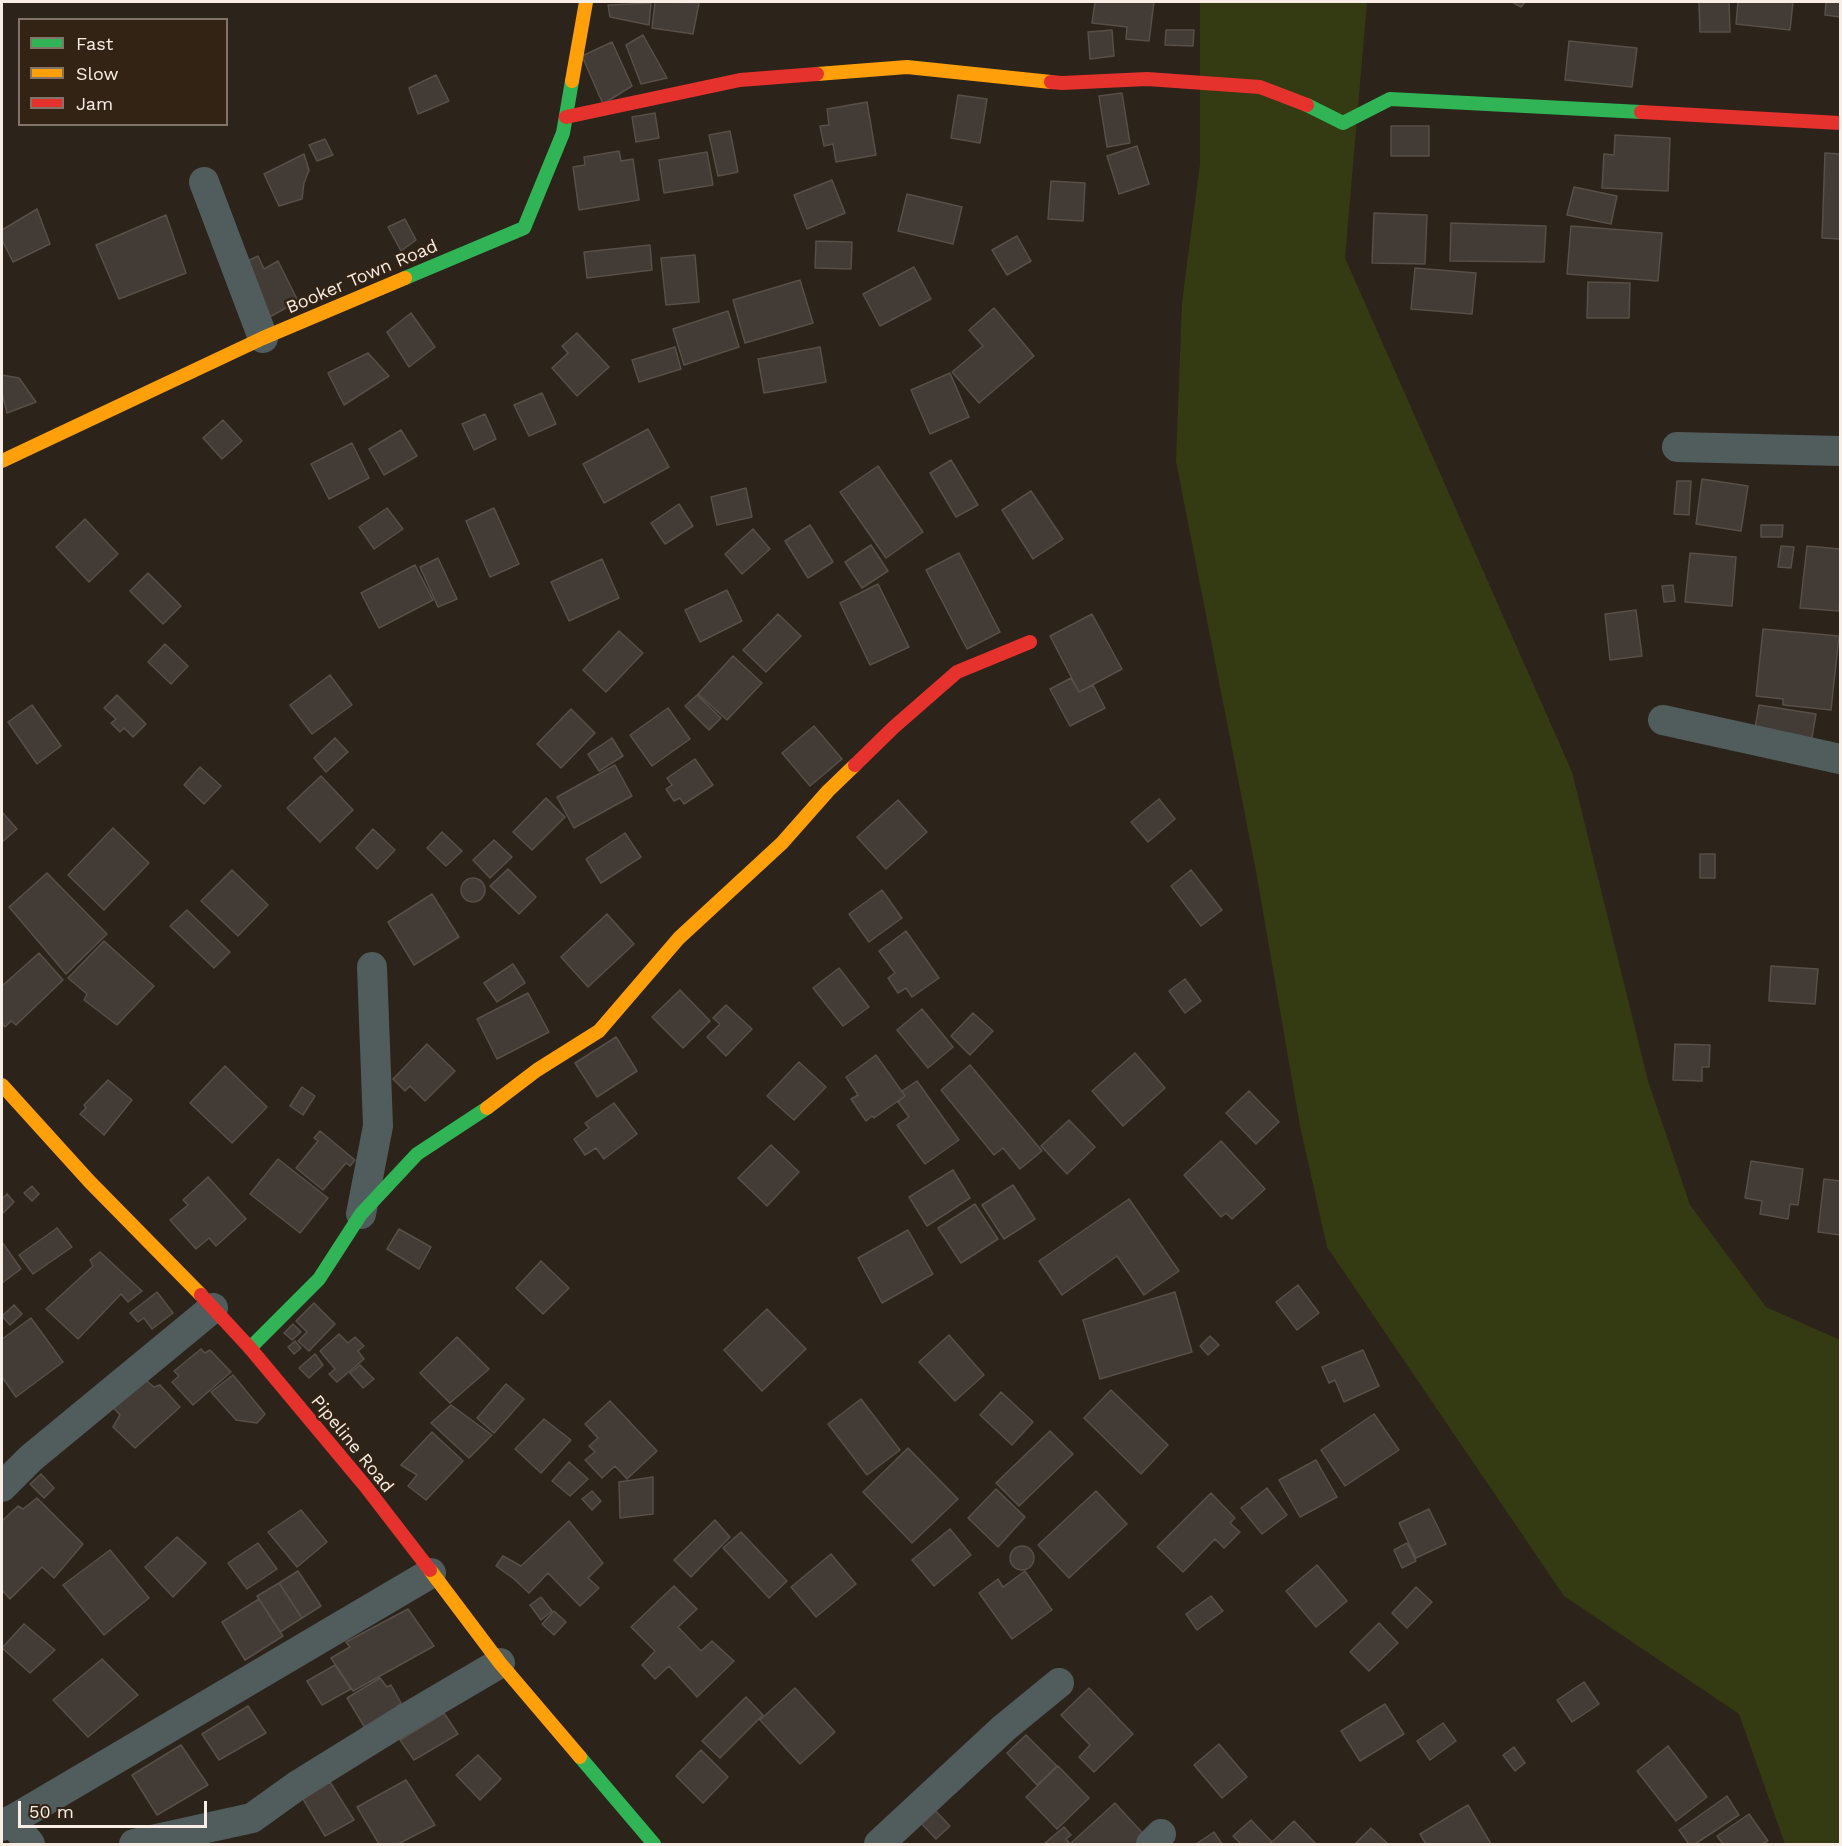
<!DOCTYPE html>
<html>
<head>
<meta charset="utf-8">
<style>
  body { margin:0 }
  #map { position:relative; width:1842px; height:1846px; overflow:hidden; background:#2c231b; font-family:"Work Sans",sans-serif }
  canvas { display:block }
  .frame { position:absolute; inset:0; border:3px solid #f9eee5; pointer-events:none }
  .legend { position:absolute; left:18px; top:18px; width:210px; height:108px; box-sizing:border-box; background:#322315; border:2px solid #827468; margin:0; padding:8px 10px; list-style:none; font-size:18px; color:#f9eee5 }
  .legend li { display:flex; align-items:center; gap:12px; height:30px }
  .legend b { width:30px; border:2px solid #827468 }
  .scale { position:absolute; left:18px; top:1801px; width:189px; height:27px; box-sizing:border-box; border:3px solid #f9eee5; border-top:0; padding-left:8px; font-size:18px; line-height:21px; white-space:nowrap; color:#f9eee5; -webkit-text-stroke:4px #322315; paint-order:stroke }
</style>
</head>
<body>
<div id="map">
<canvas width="1842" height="1846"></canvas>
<div class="frame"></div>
<ul class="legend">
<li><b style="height:8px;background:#30b455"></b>Fast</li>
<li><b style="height:8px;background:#ff9f0a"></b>Slow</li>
<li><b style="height:8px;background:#e5322d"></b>Jam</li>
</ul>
<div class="scale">50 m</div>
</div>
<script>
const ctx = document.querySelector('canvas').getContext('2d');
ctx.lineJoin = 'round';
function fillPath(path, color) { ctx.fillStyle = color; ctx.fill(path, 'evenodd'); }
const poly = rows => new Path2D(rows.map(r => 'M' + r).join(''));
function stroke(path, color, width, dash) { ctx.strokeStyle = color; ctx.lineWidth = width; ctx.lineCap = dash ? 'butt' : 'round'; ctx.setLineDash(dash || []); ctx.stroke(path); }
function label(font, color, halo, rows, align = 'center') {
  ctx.font = font + ' "Work Sans",sans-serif'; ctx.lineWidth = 5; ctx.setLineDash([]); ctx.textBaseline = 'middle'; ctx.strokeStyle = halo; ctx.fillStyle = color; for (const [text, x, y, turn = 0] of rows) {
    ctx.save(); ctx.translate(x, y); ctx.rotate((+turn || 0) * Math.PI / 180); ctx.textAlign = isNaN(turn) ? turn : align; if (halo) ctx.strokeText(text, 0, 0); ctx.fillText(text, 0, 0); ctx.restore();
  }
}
fillPath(poly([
  [1200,2,1367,2,1345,258,1572,772,1648,1081,1690,1205,1766,1307,1840,1340,1840,1844,1785,1844,1739,1714,1564,1596,1327,1247,1300,1126,1256,871,1176,461,1182,303,1200,164]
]), '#343b13');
const building = poly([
  [655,2,699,3,693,34,652,28,655,2],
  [1095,2,1154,2,1149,41,1126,39,1127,27,1092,23,1095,2],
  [1512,2,1525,2,1521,7,1512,2],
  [1699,2,1729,2,1730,32,1700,32,1699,2],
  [1738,2,1793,2,1790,30,1736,24,1738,2],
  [1826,2,1840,2,1840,17,1825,15,1826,2],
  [651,3,649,25,610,17,608,5,651,3],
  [1112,30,1114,56,1090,59,1088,32,1112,30],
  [1166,30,1194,30,1193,46,1165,45,1166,30],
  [643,35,667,78,641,84,626,45,643,35],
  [1569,41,1637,48,1632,87,1565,80,1569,41],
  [612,42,632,86,603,104,582,56,612,42],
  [436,75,449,101,418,114,409,88,436,75],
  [1122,93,1130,143,1107,147,1099,96,1122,93],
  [958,95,987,99,980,143,951,138,958,95],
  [867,102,876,155,836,162,833,144,824,146,820,126,829,125,827,109,867,102],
  [655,113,659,138,636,142,632,117,655,113],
  [1391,126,1429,126,1429,156,1391,156,1391,126],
  [730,131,738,172,718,176,709,135,730,131],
  [1615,135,1670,138,1668,191,1602,188,1604,154,1614,155,1615,135],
  [325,139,333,155,317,161,309,145,325,139],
  [1137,146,1149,184,1119,194,1107,156,1137,146],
  [619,151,621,161,633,159,639,200,579,210,573,167,585,165,584,157,619,151],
  [707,152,713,185,664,193,659,160,707,152],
  [1825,153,1840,154,1840,239,1822,238,1825,153],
  [304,154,309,170,304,183,302,199,279,206,264,174,304,154],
  [832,180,845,213,807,229,794,195,832,180],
  [1051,181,1085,183,1083,221,1048,219,1051,181],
  [1574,187,1617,196,1611,224,1567,215,1574,187],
  [907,194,962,207,953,244,898,231,907,194],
  [37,209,50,244,13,262,2,240,2,230,37,209],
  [1374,213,1427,215,1425,264,1372,263,1374,213],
  [166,215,186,273,119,299,96,245,166,215],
  [405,219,416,240,401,251,388,227,405,219],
  [1451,223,1546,226,1544,262,1450,261,1451,223],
  [1571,226,1662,233,1658,281,1567,274,1571,226],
  [1017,236,1031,261,1007,275,992,250,1017,236],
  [816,241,852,242,851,269,815,268,816,241],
  [650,245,652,270,587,278,584,252,650,245],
  [695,255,699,302,666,305,661,258,695,255],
  [258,256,264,269,278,261,298,301,261,322,241,264,258,256],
  [914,267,931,299,880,326,863,294,914,267],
  [1415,268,1476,273,1472,314,1411,309,1415,268],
  [800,280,813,323,745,343,733,300,800,280],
  [1588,282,1630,283,1629,318,1587,318,1588,282],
  [994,308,1034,356,979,403,952,372,983,346,969,330,994,308],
  [728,311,739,347,684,365,673,329,728,311],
  [411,313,435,347,409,367,387,332,411,313],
  [577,333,609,367,577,396,552,368,568,353,562,346,577,333],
  [675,347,681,369,639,382,632,360,675,347],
  [820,347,826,382,764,393,758,359,820,347],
  [368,353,389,376,344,405,328,373,368,353],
  [950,373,969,417,930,434,911,390,950,373],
  [2,375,19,378,36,402,7,413,2,393,2,375],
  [542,393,556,424,529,436,514,405,542,393],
  [485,414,496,439,474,450,462,424,485,414],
  [223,420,242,441,222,459,203,438,223,420],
  [648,429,669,467,604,503,583,464,648,429],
  [401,430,417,456,384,475,369,449,401,430],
  [352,443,369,478,329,499,311,464,352,443],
  [951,460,978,505,956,517,930,473,951,460],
  [878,466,923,532,886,558,840,492,878,466],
  [1702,479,1748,486,1741,531,1696,524,1702,479],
  [1677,481,1691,481,1689,515,1674,514,1677,481],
  [746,488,752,517,717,525,711,497,746,488],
  [1031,491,1063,539,1033,559,1002,510,1031,491],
  [679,504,693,526,665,544,651,523,679,504],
  [387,508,403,529,374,549,359,527,387,508],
  [494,508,519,564,490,577,466,521,494,508],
  [85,519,118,554,89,582,56,547,85,519],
  [810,525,833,562,808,578,785,541,810,525],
  [1761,525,1783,525,1782,537,1761,537,1761,525],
  [753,529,770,549,742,574,725,554,753,529],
  [871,545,888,571,862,588,845,562,871,545],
  [1781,546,1794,547,1791,568,1778,567,1781,546],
  [1807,546,1840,549,1840,594,1839,611,1800,608,1807,546],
  [959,553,1000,632,967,649,926,570,959,553],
  [1690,553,1736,557,1732,606,1685,602,1690,553],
  [438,558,457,599,438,607,420,567,438,558],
  [602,559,619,598,569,621,551,582,602,559],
  [415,565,433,600,379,628,361,593,415,565],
  [148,573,181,606,163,624,130,591,148,573],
  [878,584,909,647,870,665,840,603,878,584],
  [1673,585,1675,601,1664,602,1662,586,1673,585],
  [727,590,742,621,700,642,685,610,727,590],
  [1636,610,1642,656,1610,660,1605,614,1636,610],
  [778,614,801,636,766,672,743,650,778,614],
  [1092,614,1122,669,1079,692,1050,636,1092,614],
  [1763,629,1839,636,1831,710,1783,705,1783,699,1756,696,1763,629],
  [619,631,643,653,606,692,583,670,619,631],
  [165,644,188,666,171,684,148,662,165,644],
  [733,656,762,683,727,720,698,694,733,656],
  [330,675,352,705,312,734,290,705,330,675],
  [1071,678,1079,692,1093,685,1105,708,1070,726,1050,689,1071,678],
  [117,695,146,724,133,737,124,728,120,732,111,723,116,719,104,708,117,695],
  [697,695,721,718,709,730,685,706,697,695],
  [32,705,61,746,37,764,8,722,32,705],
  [1759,705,1816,714,1811,743,1754,734,1759,705],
  [668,708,690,739,652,766,630,735,668,708],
  [571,709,595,733,561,768,537,744,571,709],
  [814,726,842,759,810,786,782,753,814,726],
  [335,738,348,752,326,772,314,758,335,738],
  [612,738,623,756,599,771,588,754,612,738],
  [695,759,713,785,684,804,680,798,674,801,666,789,672,785,667,778,695,759],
  [615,765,632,796,574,828,557,797,615,765],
  [200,767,221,786,204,804,184,785,200,767],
  [321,776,353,810,320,842,287,808,321,776],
  [546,798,565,817,532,850,513,832,546,798],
  [1159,799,1175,819,1148,842,1131,822,1159,799],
  [898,800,927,832,886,869,857,837,898,800],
  [2,812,17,829,2,842,2,812],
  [113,828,149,863,104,910,68,875,113,828],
  [373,829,395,850,377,869,356,848,373,829],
  [442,832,462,851,446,866,427,848,442,832],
  [625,833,641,857,601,883,586,859,625,833],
  [494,840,512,857,490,878,473,860,494,840],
  [1700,854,1715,854,1715,878,1700,878,1700,854],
  [508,869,536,897,519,914,490,886,508,869],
  [232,870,268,905,238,936,201,901,232,870],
  [1191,870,1222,910,1201,926,1171,886,1191,870],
  [47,873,107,934,66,974,9,907,47,873],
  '461 890a12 12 0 1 1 24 0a12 12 0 1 1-24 0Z',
  [882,890,902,918,869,942,849,914,882,890],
  [432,894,459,937,414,965,388,922,432,894],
  [187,910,230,952,214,968,170,926,187,910],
  [607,914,634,944,588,987,561,957,607,914],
  [906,931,939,978,912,997,906,988,898,993,888,978,895,973,879,951,906,931],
  [104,941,154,986,117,1025,84,1000,87,994,68,978,104,941],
  [39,953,63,980,16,1025,11,1021,5,1027,2,1023,2,986,39,953],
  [513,964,525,983,497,1002,484,983,513,964],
  [1771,966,1818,969,1815,1004,1769,1001,1771,966],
  [839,968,869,1007,843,1026,813,988,839,968],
  [1185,979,1201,1001,1185,1013,1169,991,1185,979],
  [680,990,710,1021,683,1048,652,1017,680,990],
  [528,993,549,1032,497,1059,477,1019,528,993],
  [726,1005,752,1029,726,1056,707,1037,720,1024,713,1018,726,1005],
  [922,1009,953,1047,928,1068,897,1030,922,1009],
  [973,1013,993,1031,970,1055,951,1036,973,1013],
  [616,1037,637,1071,597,1097,575,1063,616,1037],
  [427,1044,455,1071,425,1101,410,1086,405,1091,393,1079,427,1044],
  [1675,1044,1710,1045,1709,1067,1702,1067,1702,1081,1673,1080,1675,1044],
  [1135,1053,1165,1088,1123,1126,1092,1091,1135,1053],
  [876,1055,905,1096,874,1118,872,1116,866,1121,851,1099,858,1095,846,1077,876,1055],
  [799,1062,826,1087,794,1120,767,1096,799,1062],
  [970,1065,1042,1151,1020,1169,1003,1148,994,1155,941,1090,970,1065],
  [225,1066,267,1107,232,1143,190,1103,225,1066],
  [108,1080,132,1100,104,1135,80,1114,86,1108,84,1105,108,1080],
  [917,1081,959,1140,925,1164,897,1125,909,1117,898,1102,905,1096,902,1091,917,1081],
  [302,1087,315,1096,303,1115,290,1106,302,1087],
  [1249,1091,1279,1122,1256,1144,1226,1113,1249,1091],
  [614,1103,637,1134,604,1159,596,1148,585,1155,574,1139,589,1128,585,1123,614,1103],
  [1069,1120,1095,1147,1067,1174,1041,1146,1069,1120],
  [320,1131,355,1160,350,1166,346,1163,323,1190,296,1168,318,1141,314,1138,320,1131],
  [1221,1141,1265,1189,1232,1219,1226,1213,1221,1217,1184,1175,1221,1141],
  [771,1145,799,1172,767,1206,738,1178,771,1145],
  [278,1159,328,1198,300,1233,250,1194,278,1159],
  [1751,1161,1803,1169,1798,1205,1790,1204,1788,1219,1760,1214,1762,1201,1745,1198,1751,1161],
  [953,1170,970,1198,927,1226,909,1197,953,1170],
  [208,1177,246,1219,216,1246,209,1238,196,1249,170,1220,188,1205,183,1200,208,1177],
  [1824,1179,1840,1181,1840,1235,1818,1232,1824,1179],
  [1013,1185,1035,1219,1004,1239,982,1205,1013,1185],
  [32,1186,39,1194,32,1201,24,1193,32,1186],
  [7,1194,14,1202,2,1214,2,1199,7,1194],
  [1129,1199,1179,1271,1144,1295,1117,1256,1062,1295,1039,1261,1129,1199],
  [975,1204,998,1239,961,1263,938,1228,975,1204],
  [57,1228,72,1247,33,1274,19,1255,57,1228],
  [399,1229,431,1247,419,1269,387,1249,399,1229],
  [908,1230,933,1274,882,1303,858,1258,908,1230],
  [2,1242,21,1269,2,1283,2,1242],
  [100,1252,142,1291,128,1302,121,1294,78,1339,46,1309,93,1266,90,1260,100,1252],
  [541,1261,569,1288,543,1314,516,1288,541,1261],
  [1298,1285,1319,1313,1297,1330,1276,1302,1298,1285],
  [157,1292,173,1313,152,1329,144,1318,138,1322,130,1313,157,1292],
  [1175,1292,1192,1352,1100,1379,1083,1320,1175,1292],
  [314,1303,335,1324,309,1351,298,1341,307,1332,296,1321,314,1303],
  [14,1305,22,1314,10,1325,2,1316,14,1305],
  [767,1309,806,1349,762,1391,724,1350,767,1309],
  [31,1318,63,1362,16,1397,2,1377,2,1339,31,1318],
  [293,1324,301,1332,292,1340,284,1333,293,1324],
  [339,1334,348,1343,355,1337,364,1346,358,1351,364,1359,337,1382,329,1374,335,1369,320,1351,339,1334],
  [949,1335,984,1375,955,1401,919,1362,949,1335],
  [1210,1336,1219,1345,1208,1355,1200,1346,1210,1336],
  [457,1337,489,1369,450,1403,420,1373,457,1337],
  [295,1341,301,1348,294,1354,288,1347,295,1341],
  [201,1349,205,1353,210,1350,231,1372,193,1405,172,1382,179,1376,174,1371,201,1349],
  [1363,1350,1379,1386,1344,1402,1335,1380,1329,1383,1322,1367,1363,1350],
  [315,1354,323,1365,309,1378,299,1368,315,1354],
  [360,1365,374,1379,363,1388,350,1373,360,1365],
  [233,1375,265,1414,257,1423,236,1420,211,1392,233,1375],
  [143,1378,154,1387,160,1385,180,1407,135,1448,113,1427,120,1415,111,1405,143,1378],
  [506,1384,524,1399,494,1433,477,1418,506,1384],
  [1111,1390,1168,1445,1141,1474,1084,1418,1111,1390],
  [1001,1392,1033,1422,1012,1445,980,1415,1001,1392],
  [861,1399,900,1450,867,1475,828,1424,861,1399],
  [610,1401,657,1451,627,1479,615,1466,602,1478,585,1460,595,1452,589,1446,598,1438,585,1424,610,1401],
  [451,1405,492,1435,469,1458,431,1423,451,1405],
  [1374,1414,1399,1450,1345,1486,1321,1450,1374,1414],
  [544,1419,571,1440,541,1473,515,1449,544,1419],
  [1050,1431,1073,1454,1019,1506,996,1483,1050,1431],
  [432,1432,463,1461,426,1500,408,1486,417,1475,401,1465,432,1432],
  [908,1448,958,1499,912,1543,863,1492,908,1448],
  [1316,1460,1337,1497,1300,1517,1279,1480,1316,1460],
  [569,1462,588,1479,570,1496,552,1481,569,1462],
  [41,1474,54,1488,44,1498,30,1484,41,1474],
  [653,1477,653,1514,620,1518,619,1482,653,1477],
  [1267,1488,1287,1515,1262,1534,1241,1508,1267,1488],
  [996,1489,1025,1517,998,1547,968,1518,996,1489],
  [592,1491,601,1501,592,1510,582,1499,592,1491],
  [1096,1491,1127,1524,1069,1578,1038,1545,1096,1491],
  [1211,1493,1235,1518,1230,1523,1240,1532,1224,1548,1215,1539,1183,1572,1157,1547,1211,1493],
  [37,1498,83,1544,54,1578,42,1567,10,1599,2,1590,2,1521,18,1506,23,1509,37,1498],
  [1429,1509,1446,1544,1416,1558,1399,1523,1429,1509],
  [301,1510,327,1542,297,1567,268,1532,301,1510],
  [715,1520,730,1537,691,1577,674,1560,715,1520],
  [569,1521,603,1563,588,1578,599,1588,580,1606,548,1573,529,1593,514,1579,496,1566,503,1556,521,1566,569,1521],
  [950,1529,971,1555,934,1586,912,1560,950,1529],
  [741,1532,787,1581,769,1598,723,1548,741,1532],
  [177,1537,206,1563,173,1597,145,1567,177,1537],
  [258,1543,277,1569,247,1589,228,1563,258,1543],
  [1407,1543,1416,1561,1402,1568,1394,1550,1407,1543],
  '1010 1558a12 12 0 1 1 24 0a12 12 0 1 1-24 0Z',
  [110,1550,149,1598,104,1635,63,1585,110,1550],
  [831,1554,856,1584,816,1617,791,1587,831,1554],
  [1317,1565,1347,1601,1316,1627,1286,1591,1317,1565],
  [298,1571,321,1606,302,1618,279,1583,298,1571],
  [1025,1571,1052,1610,1012,1639,979,1593,998,1579,1003,1587,1025,1571],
  [279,1583,302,1618,280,1632,257,1596,279,1583],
  [674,1586,697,1609,678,1627,701,1651,712,1641,734,1661,697,1697,669,1666,655,1679,642,1665,655,1651,631,1627,674,1586],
  [1416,1587,1432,1602,1407,1628,1392,1613,1416,1587],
  [1211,1596,1223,1611,1197,1630,1186,1614,1211,1596],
  [541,1597,552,1611,541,1620,530,1605,541,1597],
  [259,1599,283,1636,245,1660,222,1622,259,1599],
  [408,1609,434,1646,353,1691,331,1658,350,1647,346,1642,408,1609],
  [554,1611,566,1622,554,1635,542,1624,554,1611],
  [1379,1623,1398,1643,1369,1671,1350,1652,1379,1623],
  [24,1624,55,1650,30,1673,2,1648,24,1624],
  [102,1659,138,1695,88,1737,53,1700,102,1659],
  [335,1665,351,1689,322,1705,307,1681,335,1665],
  [380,1678,387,1687,391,1685,401,1703,397,1706,402,1713,367,1731,347,1698,380,1678],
  [1584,1682,1599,1704,1572,1722,1557,1700,1584,1682],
  [795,1688,835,1732,800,1764,760,1720,795,1688],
  [1089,1688,1133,1734,1094,1772,1079,1757,1090,1745,1061,1715,1089,1688],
  [746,1697,763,1715,720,1758,702,1741,746,1697],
  [1385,1704,1404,1734,1360,1761,1341,1731,1385,1704],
  [248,1706,266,1733,219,1760,202,1734,248,1706],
  [444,1713,458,1734,414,1760,400,1740,444,1713],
  [1443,1723,1456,1741,1430,1760,1417,1741,1443,1723],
  [1026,1735,1057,1766,1037,1785,1007,1753,1026,1735],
  [1219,1744,1247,1777,1222,1798,1194,1765,1219,1744],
  [181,1745,208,1785,157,1815,132,1775,181,1745],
  [1668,1746,1707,1797,1676,1821,1637,1771,1668,1746],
  [1514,1747,1525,1763,1515,1771,1503,1755,1514,1747],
  [701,1750,728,1777,703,1803,676,1776,701,1750],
  [478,1755,501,1779,480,1800,456,1775,478,1755],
  [1058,1766,1089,1798,1057,1829,1026,1797,1058,1766],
  [406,1780,435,1825,398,1844,379,1844,357,1807,406,1780],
  [330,1782,354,1820,325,1836,303,1799,330,1782],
  [1727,1796,1739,1815,1695,1844,1689,1844,1679,1830,1727,1796],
  [1115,1803,1147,1838,1139,1844,1070,1844,1115,1803],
  [1468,1805,1491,1844,1426,1844,1420,1834,1468,1805],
  [933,1808,950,1826,936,1839,919,1821,933,1808],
  [1749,1814,1768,1841,1762,1844,1723,1844,1717,1836,1749,1814],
  [1251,1820,1272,1842,1269,1844,1241,1844,1233,1836,1251,1820],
  [1294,1821,1316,1844,1269,1844,1272,1842,1294,1821],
  [1064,1827,1071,1835,1066,1839,1070,1844,1044,1844,1064,1827],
  [1371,1828,1388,1844,1355,1844,1371,1828],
  [1214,1832,1222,1844,1196,1844,1214,1832]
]);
fillPath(building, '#433b35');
stroke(building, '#574f48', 1.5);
stroke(poly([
  [204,182,263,338],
  [1677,447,1840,451],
  [1663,720,1840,759],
  [361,1214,378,1126,372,967],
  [2,1487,31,1458,213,1308],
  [11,1820,30,1844],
  [2,1826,431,1573],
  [134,1844,252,1818,298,1785,398,1723,500,1663],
  [879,1844,1004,1728,1059,1683],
  [1151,1844,1161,1834]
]), '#515d5c', 30);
stroke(poly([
  [1307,105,1343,123,1390,99,1641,112],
  [405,278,524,228,563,133,572,81],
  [250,1348,319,1279,361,1214,417,1154,487,1108],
  [580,1757,654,1844]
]), '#30b455', 14);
stroke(poly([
  [817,74,907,67,1051,82],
  [572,81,586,2],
  [2,461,263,338,405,278],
  [2,1085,89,1181,201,1295],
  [487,1108,537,1070,599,1031,679,938,782,843,828,791,855,765],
  [430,1570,500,1663,580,1757]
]), '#ff9f0a', 14);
stroke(poly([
  [1051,82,1062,83,1147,79,1260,87,1307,105],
  [1641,112,1840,123],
  [566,117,740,80,817,74],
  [855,765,894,727,957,672,1030,642],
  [201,1295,250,1348,366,1487,430,1570]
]), '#e5322d', 14);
label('18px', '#f9eee5', '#322315', [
  ["Booker Town Road",362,277,-23],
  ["Pipeline Road",352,1444,51]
]);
</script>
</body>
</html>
